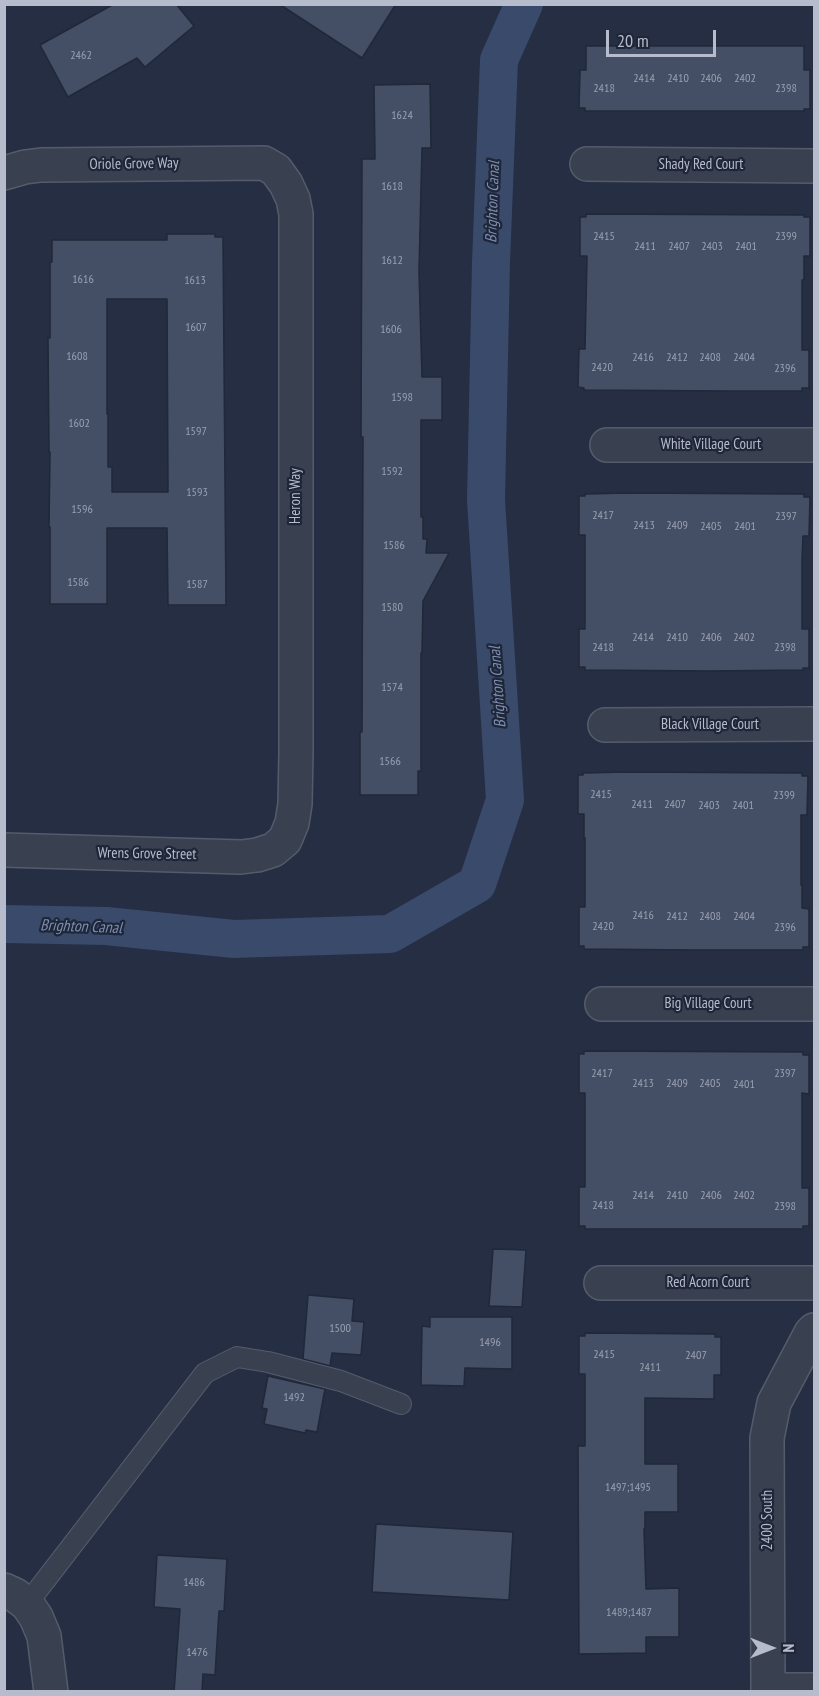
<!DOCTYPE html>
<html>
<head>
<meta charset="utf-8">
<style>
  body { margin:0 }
  #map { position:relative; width:819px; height:1696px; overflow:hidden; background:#252e42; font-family:"PT Sans Narrow",sans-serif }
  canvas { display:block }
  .frame { position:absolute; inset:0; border:6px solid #b6bccc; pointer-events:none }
  .north { position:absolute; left:741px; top:1618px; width:60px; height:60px; -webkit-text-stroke:4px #1e2637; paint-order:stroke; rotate:90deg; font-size:16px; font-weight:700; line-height:24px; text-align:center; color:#b6bccc }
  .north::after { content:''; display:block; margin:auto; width:21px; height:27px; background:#b6bccc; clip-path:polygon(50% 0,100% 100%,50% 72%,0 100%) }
  .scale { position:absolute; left:606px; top:30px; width:110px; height:27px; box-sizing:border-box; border:3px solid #b6bccc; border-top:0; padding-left:8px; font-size:18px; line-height:21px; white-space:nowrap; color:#b6bccc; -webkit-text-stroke:4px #1e2637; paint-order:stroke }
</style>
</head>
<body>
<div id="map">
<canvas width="819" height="1696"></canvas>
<div class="frame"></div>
<div class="north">N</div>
<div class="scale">20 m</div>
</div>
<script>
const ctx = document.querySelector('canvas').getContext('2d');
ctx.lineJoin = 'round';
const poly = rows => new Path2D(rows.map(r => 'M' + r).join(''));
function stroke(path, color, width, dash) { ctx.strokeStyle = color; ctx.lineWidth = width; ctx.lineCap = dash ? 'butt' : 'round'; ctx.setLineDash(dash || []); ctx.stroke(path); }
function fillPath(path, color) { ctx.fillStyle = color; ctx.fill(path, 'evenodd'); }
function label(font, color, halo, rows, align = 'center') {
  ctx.font = font + ' "PT Sans Narrow",sans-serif'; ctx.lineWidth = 4.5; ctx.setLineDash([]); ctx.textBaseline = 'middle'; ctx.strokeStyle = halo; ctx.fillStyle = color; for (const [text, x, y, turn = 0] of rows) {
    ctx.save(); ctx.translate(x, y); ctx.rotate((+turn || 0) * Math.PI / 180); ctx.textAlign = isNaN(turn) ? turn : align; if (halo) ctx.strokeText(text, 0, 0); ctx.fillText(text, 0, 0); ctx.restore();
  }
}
stroke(poly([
  [4,924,106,926,234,939,390,934,477,884,505,800,486,500,491,262,499,60,524,4]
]), '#3a4a6b', 38);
const building = poly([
  [114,4,176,4,194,26,145,67,137,58,68,97,40,45,114,4],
  [279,4,396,4,362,58,279,4],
  [586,46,804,46,804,70,810,70,810,109,804,109,804,111,585,111,585,108,579,108,580,70,586,70,586,46],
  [430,84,431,148,422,148,419,271,422,377,442,377,442,420,421,420,421,517,423,517,423,539,427,539,426,553,449,553,423,601,422,653,421,653,421,771,418,771,418,795,360,795,360,732,362,732,363,437,361,437,362,159,375,159,374,85,430,84],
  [586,214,804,215,804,217,810,217,810,256,804,256,804,280,802,280,802,350,809,350,809,388,802,388,802,391,727,391,584,390,584,388,578,387,579,349,585,349,587,256,580,256,580,217,586,217,586,214],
  [167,234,215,234,215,237,223,237,226,605,168,605,167,528,107,528,107,604,50,604,50,527,49,527,50,452,49,452,48,338,50,338,50,262,52,262,52,240,167,240,167,234],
  [107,299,167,299,168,492,112,492,112,467,108,467,108,414,107,414,107,299],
  [627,493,804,494,804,497,810,497,809,536,803,536,802,560,802,629,809,629,809,668,803,668,803,670,711,671,585,670,585,667,579,667,579,629,585,629,585,535,579,535,579,496,585,496,585,494,627,493],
  [625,772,802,773,802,776,808,776,807,815,801,815,801,885,802,885,802,908,809,909,809,947,803,947,803,950,693,950,584,949,584,946,579,946,579,907,585,907,585,838,584,838,584,814,578,814,578,775,583,775,583,773,625,772],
  [584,1051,803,1052,803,1055,809,1055,809,1094,802,1093,802,1188,809,1188,809,1226,803,1226,803,1229,585,1229,585,1226,579,1226,579,1187,585,1187,585,1093,579,1093,579,1054,584,1054,584,1051],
  [493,1249,526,1250,522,1307,489,1306,493,1249],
  [308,1295,354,1299,352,1321,364,1322,361,1355,332,1353,330,1366,303,1359,308,1295],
  [430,1317,512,1317,512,1369,465,1368,464,1386,421,1385,422,1326,430,1327,430,1317],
  [585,1333,715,1334,715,1337,721,1337,721,1375,714,1375,714,1399,645,1398,645,1464,678,1464,678,1512,645,1512,645,1529,644,1529,646,1589,679,1588,679,1637,646,1637,646,1653,579,1654,578,1446,585,1446,585,1374,579,1374,579,1336,585,1336,585,1333],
  [268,1376,325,1389,317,1432,306,1430,305,1433,264,1424,267,1409,262,1408,268,1376],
  [376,1524,513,1532,509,1600,372,1592,376,1524],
  [157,1555,227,1559,224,1611,219,1611,215,1675,203,1674,202,1692,174,1692,180,1609,154,1607,157,1555]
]);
fillPath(building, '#444e64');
stroke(building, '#202839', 1.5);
const service = poly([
  [27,1604,205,1373,237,1357,268,1362,341,1381,401,1404]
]);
const minor = poly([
  [587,164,814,166],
  [4,173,25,167,41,165,264,163,276,170,286,184,293,199,296,214,296,752,295,804,292,823,285,840,273,850,257,855,241,857,4,850],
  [607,445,814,445],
  [605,725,814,724],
  [602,1004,814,1004],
  [601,1283,814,1283],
  [4,1590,15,1595,27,1604,36,1617,44,1636,51,1692],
  [768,1690,814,1690],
  [768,1692,767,1438,774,1403,811,1333,814,1330]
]);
stroke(service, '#545c6c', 22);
stroke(minor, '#545c6c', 36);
stroke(service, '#394151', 20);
stroke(minor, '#394151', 33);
label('12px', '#9aa0b2', null, [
  ["2462",81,56],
  ["2414",644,79],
  ["2410",678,79],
  ["2406",711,79],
  ["2402",745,79],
  ["2418",604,89],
  ["2398",786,89],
  ["1624",402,116],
  ["1618",392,187],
  ["2415",604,237],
  ["2399",786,237],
  ["2411",645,247],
  ["2407",679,247],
  ["2403",712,247],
  ["2401",746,247],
  ["1612",392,261],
  ["1616",83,280],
  ["1613",195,281],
  ["1607",196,328],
  ["1606",391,330],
  ["1608",77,357],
  ["2416",643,358],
  ["2412",677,358],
  ["2408",710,358],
  ["2404",744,358],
  ["2420",602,368],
  ["2396",785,369],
  ["1598",402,398],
  ["1602",79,424],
  ["1597",196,432],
  ["1592",392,472],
  ["1593",197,493],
  ["1596",82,510],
  ["2417",603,516],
  ["2397",786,517],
  ["2413",644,526],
  ["2409",677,526],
  ["2405",711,527],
  ["2401",745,527],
  ["1586",394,546],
  ["1586",78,583],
  ["1587",197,585],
  ["1580",392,608],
  ["2414",643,638],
  ["2410",677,638],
  ["2406",711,638],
  ["2402",744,638],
  ["2418",603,648],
  ["2398",785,648],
  ["1574",392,688],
  ["1566",390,762],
  ["2415",601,795],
  ["2399",784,796],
  ["2411",642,805],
  ["2407",675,805],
  ["2403",709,806],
  ["2401",743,806],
  ["2416",643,916],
  ["2412",677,917],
  ["2408",710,917],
  ["2404",744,917],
  ["2420",603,927],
  ["2396",785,928],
  ["2417",602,1074],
  ["2397",785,1074],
  ["2413",643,1084],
  ["2409",677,1084],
  ["2405",710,1084],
  ["2401",744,1085],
  ["2414",643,1196],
  ["2410",677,1196],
  ["2406",711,1196],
  ["2402",744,1196],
  ["2418",603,1206],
  ["2398",785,1207],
  ["1500",340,1329],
  ["1496",490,1343],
  ["2415",604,1355],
  ["2407",696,1356],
  ["2411",650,1368],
  ["1492",294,1398],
  ["1497;1495",628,1488],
  ["1486",194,1583],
  ["1489;1487",629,1613],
  ["1476",197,1653]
]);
label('15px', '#b6bccc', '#1e2637', [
  ["Oriole Grove Way",134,164,-1],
  ["Shady Red Court",701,165],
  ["White Village Court",711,445],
  ["Heron Way",296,496,-90],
  ["Black Village Court",710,725],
  ["Wrens Grove Street",147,854,1],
  ["Big Village Court",708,1004],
  ["Red Acorn Court",708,1283],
  ["2400 South",768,1520,-90]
]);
label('italic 16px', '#7d8eb3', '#1e2637', [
  ["Brighton Canal",493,202,-88],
  ["Brighton Canal",498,687,-94],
  ["Brighton Canal",81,927,2]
]);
</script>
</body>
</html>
